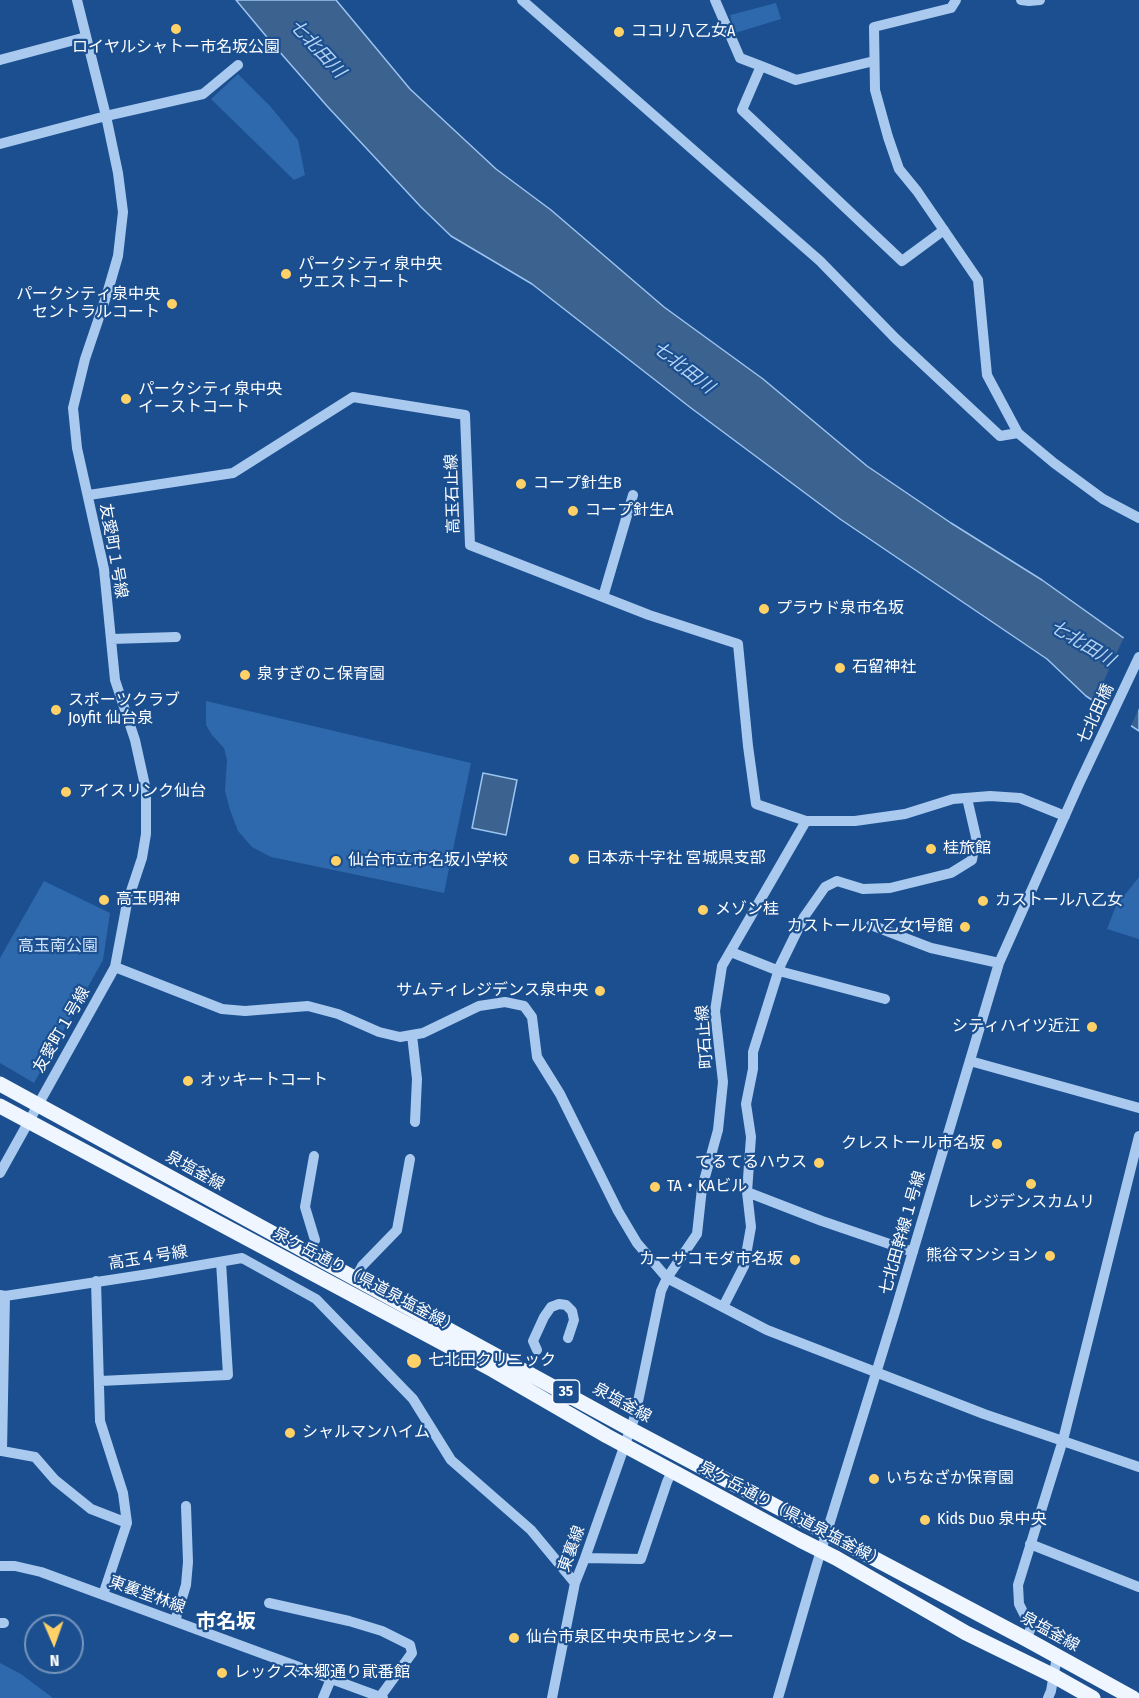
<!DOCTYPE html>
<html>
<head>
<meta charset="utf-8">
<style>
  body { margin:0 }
  #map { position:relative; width:1139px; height:1698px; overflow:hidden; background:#1b4f8f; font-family:"Fira Sans Condensed",sans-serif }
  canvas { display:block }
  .north { position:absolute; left:24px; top:1614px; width:60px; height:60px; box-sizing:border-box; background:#1b4f8f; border:2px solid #7695bc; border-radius:50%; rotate:178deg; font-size:16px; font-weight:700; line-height:24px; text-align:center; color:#fff }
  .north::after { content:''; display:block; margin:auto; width:21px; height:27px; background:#ffd166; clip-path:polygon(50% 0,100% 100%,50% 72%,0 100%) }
</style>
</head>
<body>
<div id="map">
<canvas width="1139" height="1698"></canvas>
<div class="north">N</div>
</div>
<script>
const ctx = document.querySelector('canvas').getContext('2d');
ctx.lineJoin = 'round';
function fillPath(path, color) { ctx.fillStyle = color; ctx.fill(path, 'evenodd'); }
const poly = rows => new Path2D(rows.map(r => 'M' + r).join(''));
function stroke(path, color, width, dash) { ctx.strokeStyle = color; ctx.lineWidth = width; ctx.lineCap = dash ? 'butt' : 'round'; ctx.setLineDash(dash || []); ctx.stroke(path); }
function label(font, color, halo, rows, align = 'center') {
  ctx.font = font + ' "Fira Sans Condensed","Noto Sans JP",sans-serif'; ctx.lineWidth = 4.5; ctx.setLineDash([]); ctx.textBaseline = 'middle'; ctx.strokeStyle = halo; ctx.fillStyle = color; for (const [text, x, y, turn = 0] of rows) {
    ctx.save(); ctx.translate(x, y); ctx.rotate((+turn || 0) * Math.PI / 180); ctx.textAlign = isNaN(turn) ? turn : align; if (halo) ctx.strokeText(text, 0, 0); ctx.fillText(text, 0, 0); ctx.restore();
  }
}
fillPath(poly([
  [776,3,781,19,735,33,730,15],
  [238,74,270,106,298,140,305,175,294,180,211,99],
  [206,701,471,763,444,893,271,857,252,847,238,831,230,810,225,791,227,760,224,748,212,735,206,725],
  [1139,877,1139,939,1107,929,1116,906],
  [44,881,110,913,103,960,34,1083,0,1063,0,958],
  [0,1663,21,1674,53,1698,0,1698]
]), '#2e69ad');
const water = poly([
  [236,0,336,0,410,89,496,169,551,210,664,307,763,379,867,466,951,523,1042,580,1139,649,1139,731,1086,696,1047,659,840,519,691,408,532,284,451,236,421,207,327,106,271,42,236,0],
  [483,773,517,780,506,835,472,828,483,773]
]);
fillPath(water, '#3c6290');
stroke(water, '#9cc4f0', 1.5);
fillPath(poly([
  [1125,635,1139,645,1139,708,1130,728,1093,704]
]), '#1b4f8f');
stroke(poly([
  [522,0,820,261,895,338,1000,436,1018,433],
  [715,0,740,58,761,66,796,80,874,61],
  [956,0,951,8,874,27,875,90,888,137,899,169,917,191,978,280,987,375,1018,433,1054,463,1103,499,1139,518],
  [1021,0,1029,1,1040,0],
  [0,60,86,37],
  [761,66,742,110,902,261,944,230],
  [0,144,106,116,203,94,238,65],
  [89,495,233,473,353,397,465,415,470,545,649,615,738,644,748,746,756,804,806,821],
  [603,597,633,495],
  [111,639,176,637],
  [871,925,931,948,999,963],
  [731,952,779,971,885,999],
  [115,967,222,1009,245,1011,308,1006,338,1014,379,1032,400,1037,423,1033,479,1006,505,1002,524,1006,532,1017,537,1057,560,1094,618,1211,637,1243,667,1278,767,1330,984,1414,1139,1467],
  [412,1035,417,1079,415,1122],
  [970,1061,1139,1108],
  [0,1173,115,967,127,903,142,858,146,834,146,790,135,740,115,680,104,569,77,448,73,408,85,359,107,294,118,256,123,212,118,173,106,116,77,0],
  [747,1192,822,1221,913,1252],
  [309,1254,315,1240,305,1207,314,1156],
  [355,1279,362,1266,397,1230,410,1159],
  [96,1281,100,1421,123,1493,127,1523,103,1595],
  [0,1295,5,1296,149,1274,242,1258,316,1299,413,1399,451,1460,531,1530,575,1583],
  [5,1296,2,1451,35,1457,55,1480,91,1509,127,1523],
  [723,1307,744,1266,751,1227,747,1192,751,1137,746,1104,753,1069,753,1052,780,966,804,917,825,887,837,881,863,889,890,888,951,873,972,860,976,837,967,798],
  [537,1350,533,1341,544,1317,551,1307,559,1304,566,1305,572,1311,574,1320,568,1338],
  [100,1381,228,1375,221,1262],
  [1030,1544,1139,1587],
  [585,1558,641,1559,667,1482,672,1471],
  [0,1566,15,1566,41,1572,383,1698],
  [269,1603,349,1621,382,1631,410,1645,412,1653,380,1697],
  [175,1621,186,1585,188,1562,186,1506],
  [0,1623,4,1623],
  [1026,1639,1031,1628,1019,1604,1018,1585,1063,1440,1139,1136],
  [323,1698,331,1679],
  [552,1698,575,1583,585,1558,635,1416,661,1291,667,1278,697,1234,702,1188,718,1130,723,1082,715,1011,722,966,806,821,855,821,905,814,953,799,990,796,1020,798,1065,816],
  [778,1698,816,1567,894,1315,999,963,1079,784,1139,657],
  [1048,1698,1051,1691,1057,1656]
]), '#a9c9ee', 10);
stroke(poly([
  [0,1084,630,1429,1026,1639,1133,1698],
  [0,1106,493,1370,607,1436,800,1540,836,1558,966,1633,1054,1676,1093,1698]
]), '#f0f6ff', 15);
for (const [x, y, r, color] of [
  [176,29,6,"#ffd166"],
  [619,32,6,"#ffd166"],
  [286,274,6,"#ffd166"],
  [172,304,6,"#ffd166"],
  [126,399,6,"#ffd166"],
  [521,484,6,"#ffd166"],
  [573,511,6,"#ffd166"],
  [764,609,6,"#ffd166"],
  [840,668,6,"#ffd166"],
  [245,675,6,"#ffd166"],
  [56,710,6,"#ffd166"],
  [66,792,6,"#ffd166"],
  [931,849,6,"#ffd166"],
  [574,859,6,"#ffd166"],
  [336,861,6,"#ffd166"],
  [104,900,6,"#ffd166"],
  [983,901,6,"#ffd166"],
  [703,910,6,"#ffd166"],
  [965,927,6,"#ffd166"],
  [600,991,6,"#ffd166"],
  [1092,1027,6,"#ffd166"],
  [188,1081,6,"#ffd166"],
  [997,1144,6,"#ffd166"],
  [819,1163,6,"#ffd166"],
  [1031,1184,6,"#ffd166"],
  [655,1187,6,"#ffd166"],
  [1050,1256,6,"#ffd166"],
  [795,1260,6,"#ffd166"],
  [414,1361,8,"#ffd166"],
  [290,1433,6,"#ffd166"],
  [874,1479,6,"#ffd166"],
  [925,1520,6,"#ffd166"],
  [514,1638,6,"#ffd166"],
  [222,1673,6,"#ffd166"]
]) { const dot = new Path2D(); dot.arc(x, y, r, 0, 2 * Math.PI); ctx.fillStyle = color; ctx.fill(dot); stroke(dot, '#1b4f8f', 2); }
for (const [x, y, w] of [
  [566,1392,27]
]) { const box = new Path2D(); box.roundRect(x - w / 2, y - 12, w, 24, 4.5); ctx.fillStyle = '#1b4f8f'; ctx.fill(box); stroke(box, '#fff', 1.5); }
label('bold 15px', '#fff', null, [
  ["35",566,1392]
]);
label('16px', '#fff', '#1b4f8f', [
  ["ココリ八乙女A",631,32],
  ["ロイヤルシャトー市名坂公園",176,48,"center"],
  ["パークシティ泉中央",298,265],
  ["ウエストコート",298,283],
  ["パークシティ泉中央",160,295,"right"],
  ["セントラルコート",160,313,"right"],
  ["パークシティ泉中央",138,390],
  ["イーストコート",138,408],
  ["コープ針生B",533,484],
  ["コープ針生A",585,511],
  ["プラウド泉市名坂",776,609],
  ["石留神社",852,668],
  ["泉すぎのこ保育園",257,675],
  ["スポーツクラブ",68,701],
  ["Joyfit 仙台泉",68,719],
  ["アイスリンク仙台",78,792],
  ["桂旅館",943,849],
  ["日本赤十字社 宮城県支部",586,859],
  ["仙台市立市名坂小学校",348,861],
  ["高玉明神",116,900],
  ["カストール八乙女",995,901],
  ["メゾン桂",715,910],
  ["カストール八乙女1号館",953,927,"right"],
  ["サムティレジデンス泉中央",588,991,"right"],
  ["シティハイツ近江",1080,1027,"right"],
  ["オッキートコート",200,1081],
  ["クレストール市名坂",985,1144,"right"],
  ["てるてるハウス",807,1163,"right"],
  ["TA・KAビル",667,1187],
  ["レジデンスカムリ",1031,1203,"center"],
  ["熊谷マンション",1038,1256,"right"],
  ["カーサコモダ市名坂",783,1260,"right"],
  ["七北田クリニック",428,1361],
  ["シャルマンハイム",302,1433],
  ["いちなざか保育園",886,1479],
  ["Kids Duo 泉中央",937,1520],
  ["仙台市泉区中央市民センター",526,1638],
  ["レックス本郷通り貮番館",234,1673]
], 'left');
label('16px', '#fff', '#1b4f8f', [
  ["高玉石止線",453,494,-92],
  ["友愛町１号線",113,551,80],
  ["七北田橋",1096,714,-65],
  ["友愛町１号線",62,1030,-60],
  ["町石止線",705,1037,-94],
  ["泉塩釜線",195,1171,29],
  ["七北田幹線１号線",903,1233,-74],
  ["高玉４号線",148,1258,-9],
  ["泉ケ岳通り（県道泉塩釜線）",366,1281,28],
  ["泉塩釜線",622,1403,29],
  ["泉ケ岳通り（県道泉塩釜線）",792,1515,28],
  ["東裏線",572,1549,-70],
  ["東裏堂林線",147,1595,20],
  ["泉塩釜線",1050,1632,29]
]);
label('16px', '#cfe3fa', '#1b4f8f', [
  ["高玉南公園",58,947]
]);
label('italic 18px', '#b5d3f5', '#1b4f8f', [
  ["七北田川",317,49,47],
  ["七北田川",683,368,38],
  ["七北田川",1082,644,31]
]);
label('bold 20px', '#fff', '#1b4f8f', [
  ["市名坂",226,1622]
]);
</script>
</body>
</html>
